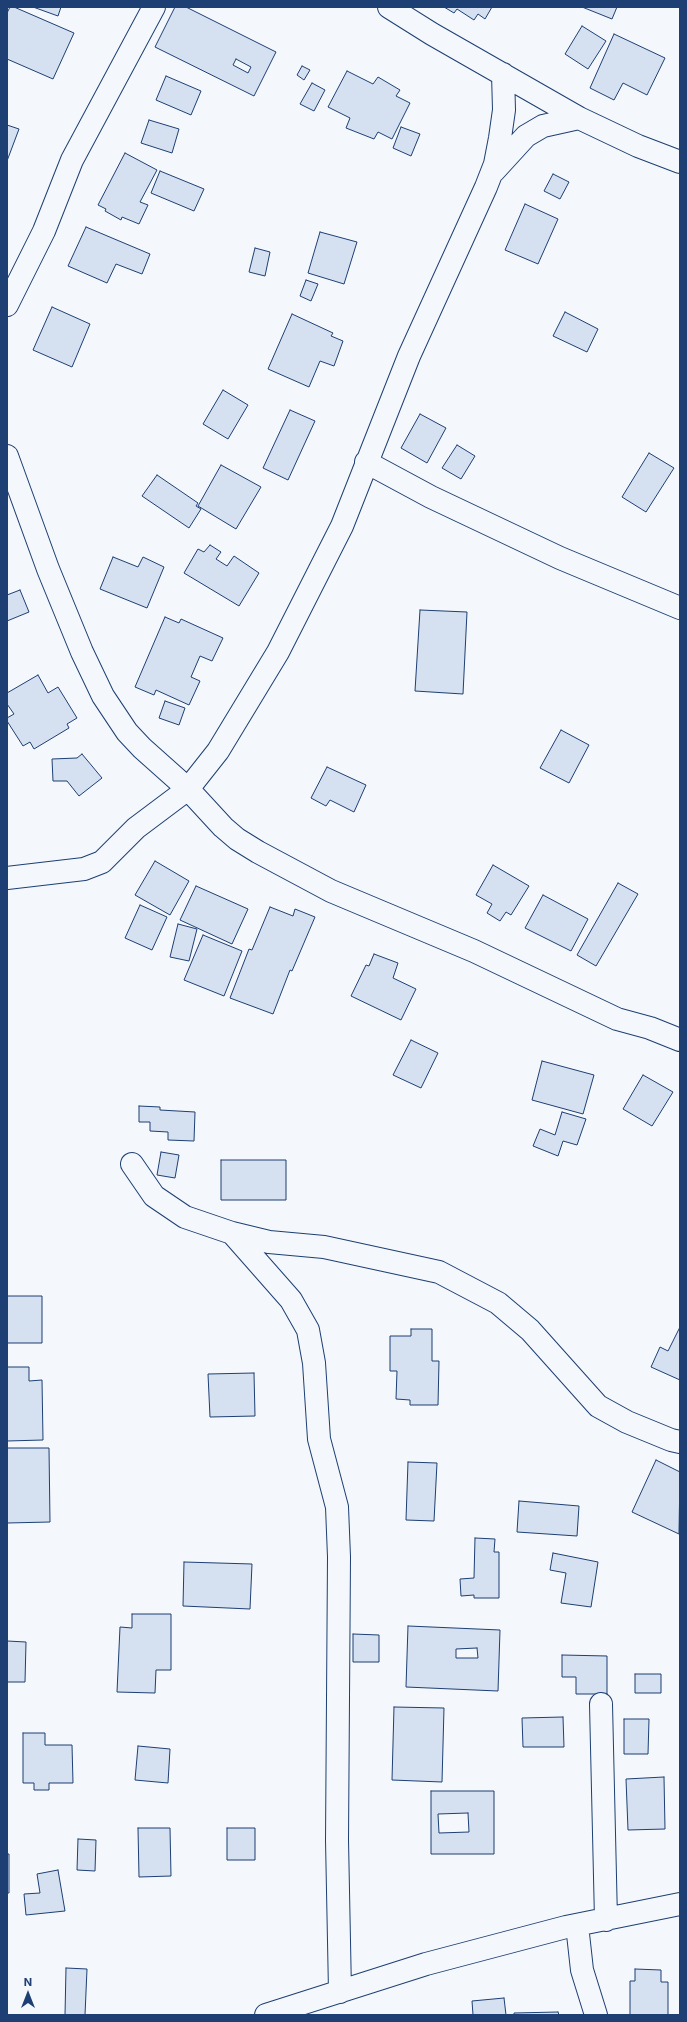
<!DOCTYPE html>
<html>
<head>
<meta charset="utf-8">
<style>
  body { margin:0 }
  #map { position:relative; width:687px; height:2022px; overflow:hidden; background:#f4f7fb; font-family:Inter,sans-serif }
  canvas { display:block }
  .frame { position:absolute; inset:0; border:8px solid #1d3f73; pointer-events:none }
  .north { position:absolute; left:8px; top:1974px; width:40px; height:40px; -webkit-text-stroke:3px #f4f7fb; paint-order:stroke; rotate:0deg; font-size:11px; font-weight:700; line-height:16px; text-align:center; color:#1d3f73 }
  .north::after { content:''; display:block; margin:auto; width:14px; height:18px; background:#1d3f73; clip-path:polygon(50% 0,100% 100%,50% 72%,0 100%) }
</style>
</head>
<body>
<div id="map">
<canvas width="687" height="2022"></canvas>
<div class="frame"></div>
<div class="north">N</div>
</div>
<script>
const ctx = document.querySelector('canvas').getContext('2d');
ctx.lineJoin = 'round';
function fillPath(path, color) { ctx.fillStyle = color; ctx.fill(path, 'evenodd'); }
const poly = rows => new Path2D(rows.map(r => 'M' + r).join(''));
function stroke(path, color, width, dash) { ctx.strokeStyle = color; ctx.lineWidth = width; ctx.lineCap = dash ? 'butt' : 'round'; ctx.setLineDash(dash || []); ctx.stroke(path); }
const building = poly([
  [10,7,14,7,74,33,53,79,7,59,7,13,10,7],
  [33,7,61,7,58,16,33,7],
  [175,7,186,7,276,52,254,96,155,47,175,7],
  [236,59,251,67,248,73,233,65,236,59],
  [444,7,492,7,485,19,478,14,474,20,457,9,454,13,444,7],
  [582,7,617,7,612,19,582,7],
  [582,26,606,41,588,69,565,54,582,26],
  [614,34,665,58,647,95,623,83,614,100,590,88,614,34],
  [302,66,310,70,304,80,297,75,302,66],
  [347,71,373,84,378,77,400,90,396,96,410,103,392,139,378,132,374,139,346,128,350,118,328,107,347,71],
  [166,76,201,91,191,115,156,100,166,76],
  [312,83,325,90,314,111,300,104,312,83],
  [149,120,179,129,172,153,141,143,149,120],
  [7,125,19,129,7,161,7,125],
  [401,127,420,134,411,156,393,148,401,127],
  [125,153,157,170,140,202,148,205,139,224,122,217,121,220,105,211,106,209,98,205,125,153],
  [160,171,204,189,194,211,151,193,160,171],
  [553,174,569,182,560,199,544,191,553,174],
  [525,204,558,219,538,264,505,250,525,204],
  [86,227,150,254,142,274,116,264,107,283,68,266,86,227],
  [320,232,357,242,344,284,308,273,320,232],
  [255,248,270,252,265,276,249,272,255,248],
  [306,280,318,284,311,301,300,296,306,280],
  [52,307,90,324,72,367,33,350,52,307],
  [565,312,598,329,587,352,553,336,565,312],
  [292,314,333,333,331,336,343,341,334,366,320,361,309,387,268,369,292,314],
  [223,390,248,405,228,439,203,424,223,390],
  [290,410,315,421,288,480,263,468,290,410],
  [420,414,446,428,427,463,401,448,420,414],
  [457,445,475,456,461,479,442,468,457,445],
  [649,453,674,468,646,512,622,497,649,453],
  [221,465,261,487,236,529,198,506,221,465],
  [157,475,198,503,196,506,201,509,189,528,142,496,157,475],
  [210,545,221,552,216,559,227,566,234,556,259,573,239,606,184,573,198,549,204,552,210,545],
  [113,557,138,567,143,557,164,567,147,608,100,589,113,557],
  [20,590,29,612,7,621,7,595,20,590],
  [420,610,467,612,463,694,415,691,420,610],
  [165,617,179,623,181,619,223,638,212,661,200,656,191,677,200,681,189,705,156,690,154,695,135,687,165,617],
  [38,675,48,693,58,687,77,718,67,724,69,728,34,749,30,742,23,746,7,721,7,718,14,714,7,704,7,693,38,675],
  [165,701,185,708,179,725,159,718,165,701],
  [561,730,589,745,569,783,540,768,561,730],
  [82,754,102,778,79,796,67,781,53,781,52,759,77,758,82,754],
  [327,767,366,785,354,812,330,800,326,806,311,798,327,767],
  [155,861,189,881,170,915,135,895,155,861],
  [493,865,529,886,511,915,506,912,500,921,487,913,492,904,476,895,493,865],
  [618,883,638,894,596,966,577,955,618,883],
  [196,886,248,909,232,944,180,920,196,886],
  [543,895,588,919,571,951,525,928,543,895],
  [140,905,167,917,152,950,125,938,140,905],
  [270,907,293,916,295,909,315,917,292,971,290,970,273,1014,230,998,249,949,252,950,270,907],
  [178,924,197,929,189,961,170,957,178,924],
  [203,935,242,951,224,996,184,980,203,935],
  [374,954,398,963,393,978,416,989,401,1020,351,996,366,965,369,966,374,954],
  [411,1040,438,1053,421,1088,393,1075,411,1040],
  [542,1061,594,1075,583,1114,532,1100,542,1061],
  [643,1075,673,1092,652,1126,623,1109,643,1075],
  [139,1106,160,1107,160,1110,195,1112,194,1141,168,1140,168,1132,150,1131,150,1122,139,1122,139,1106],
  [562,1112,586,1119,577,1145,563,1141,558,1156,533,1146,540,1129,555,1135,562,1112],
  [161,1152,179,1155,175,1178,157,1175,161,1152],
  [221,1160,286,1160,286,1200,221,1200,221,1160],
  [7,1296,42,1296,42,1343,7,1343,7,1296],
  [680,1327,680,1380,651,1367,660,1347,668,1351,680,1327],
  [411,1329,432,1329,432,1361,439,1361,438,1405,410,1405,410,1400,396,1399,397,1371,390,1371,390,1336,411,1336,411,1329],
  [7,1367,29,1367,29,1381,42,1380,43,1440,7,1441,7,1367],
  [254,1373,255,1416,210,1417,208,1374,254,1373],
  [7,1448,49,1448,50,1522,7,1523,7,1448],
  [656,1460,680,1472,679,1534,632,1512,656,1460],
  [408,1462,437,1463,434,1521,406,1520,408,1462],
  [519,1501,579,1506,577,1536,517,1532,519,1501],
  [475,1538,495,1539,494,1552,499,1552,499,1598,474,1598,474,1595,461,1596,460,1579,474,1578,475,1538],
  [553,1553,598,1562,591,1607,561,1603,566,1573,550,1570,553,1553],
  [184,1562,252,1564,250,1609,183,1606,184,1562],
  [132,1614,171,1614,171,1670,156,1670,155,1693,117,1692,120,1627,132,1628,132,1614],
  [408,1626,500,1630,498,1691,406,1687,408,1626],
  [477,1648,478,1658,456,1658,456,1649,477,1648],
  [353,1634,379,1635,379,1662,353,1662,353,1634],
  [7,1641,26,1642,25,1682,7,1682,7,1641],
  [562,1655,607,1656,607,1694,576,1694,576,1677,562,1677,562,1655],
  [635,1674,661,1674,661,1693,635,1693,635,1674],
  [394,1707,444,1708,442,1782,392,1780,394,1707],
  [563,1717,564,1747,523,1747,522,1718,563,1717],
  [624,1719,649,1719,648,1754,624,1754,624,1719],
  [23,1733,45,1733,45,1745,72,1745,73,1783,49,1783,49,1790,34,1790,34,1783,23,1783,23,1733],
  [138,1746,170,1749,168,1783,135,1780,138,1746],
  [664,1777,665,1829,628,1830,626,1779,664,1777],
  [431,1791,494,1791,494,1854,431,1854,431,1791],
  [468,1813,469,1832,439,1833,438,1814,468,1813],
  [138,1828,170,1828,171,1876,139,1877,138,1828],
  [227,1828,255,1828,255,1860,227,1860,227,1828],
  [78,1839,96,1840,95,1871,77,1870,78,1839],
  [7,1854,9,1854,9,1893,7,1893,7,1854],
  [58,1870,65,1911,26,1915,24,1894,40,1893,37,1874,58,1870],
  [66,1968,87,1969,85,2015,65,2015,66,1968],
  [635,1969,661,1970,661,1982,668,1982,668,2015,630,2015,630,1981,635,1981,635,1969],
  [504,1998,506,2015,473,2015,472,2001,504,1998],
  [558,2012,559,2015,514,2015,514,2013,558,2012]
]);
fillPath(building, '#d5e0f0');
stroke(building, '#1d3f73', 1);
const minor = poly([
  [389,7,432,34,579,118,638,146,680,162],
  [494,171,526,136,543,126,579,118],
  [7,305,44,231,72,160,154,7],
  [7,456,48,569,82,652,103,696,127,732,142,748,188,789,223,827,237,839,258,852,331,891,474,951,617,1019,650,1028,680,1040],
  [366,462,431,497,560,558,680,608],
  [7,878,84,869,102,862,136,828,188,789,218,751,278,652,342,526,409,356,486,187,495,164,500,138,504,110,503,74],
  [132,1164,154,1196,185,1217,232,1233,269,1242,324,1247,439,1272,498,1303,530,1330,598,1406,627,1422,671,1440,680,1442],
  [232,1233,291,1300,308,1330,314,1363,319,1439,337,1507,339,1557,337,1840,340,1992],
  [601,1704,606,1920],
  [577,1925,582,1970,596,2015],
  [266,2015,426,1964,566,1927,680,1904]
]);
stroke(minor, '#1d3f73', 24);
stroke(minor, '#f4f7fb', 22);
</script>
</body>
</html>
